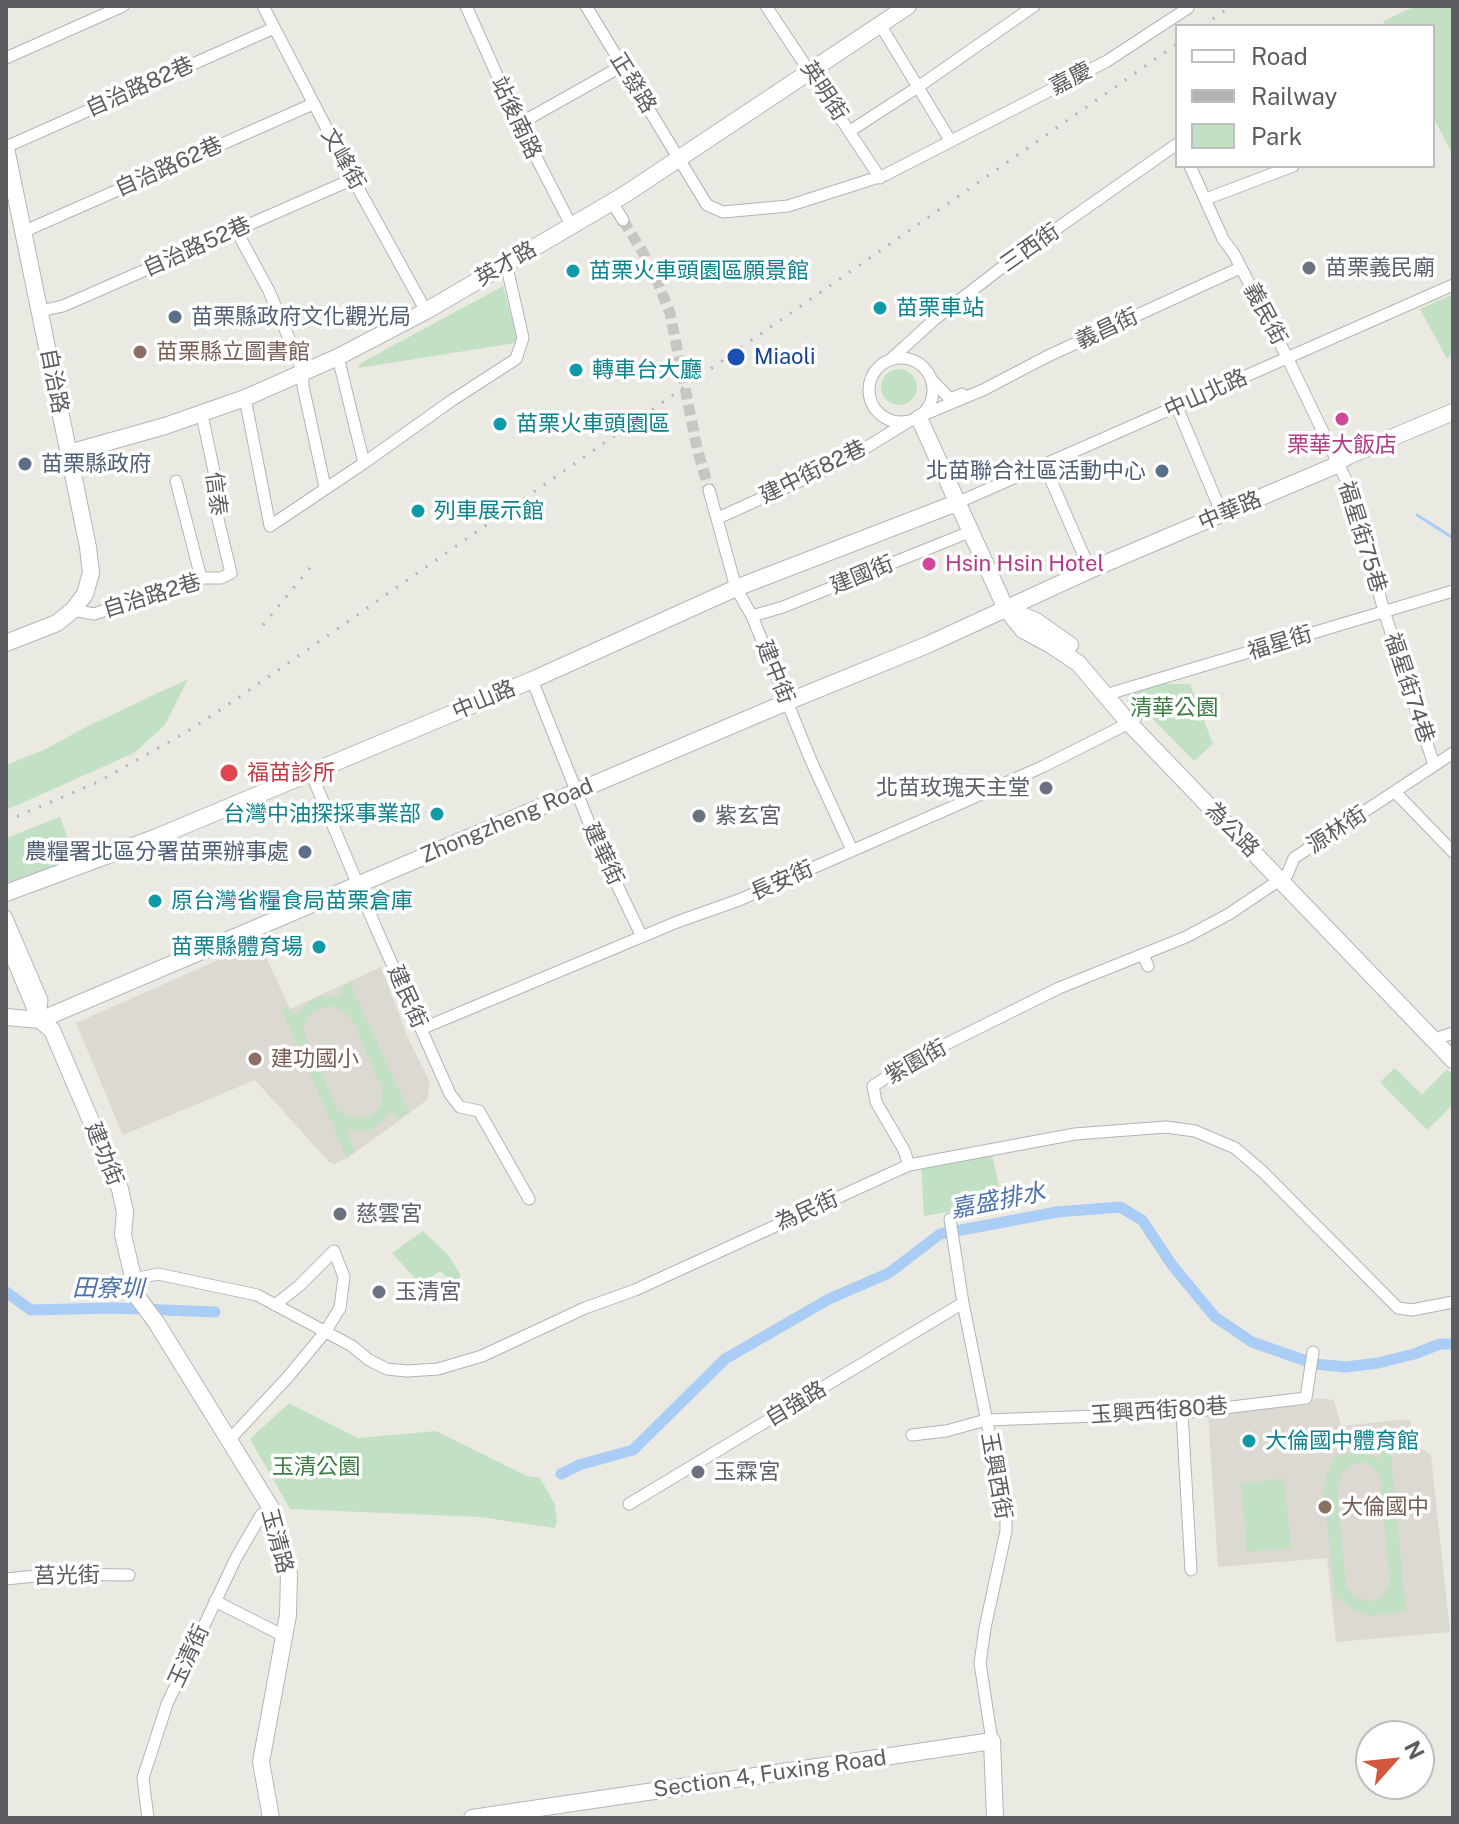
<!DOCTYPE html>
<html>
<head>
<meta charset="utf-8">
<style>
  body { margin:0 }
  #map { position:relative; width:1459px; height:1824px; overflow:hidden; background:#ebeae2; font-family:"Public Sans",sans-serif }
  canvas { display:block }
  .frame { position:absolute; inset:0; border:8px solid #5b5d61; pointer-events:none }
  .legend { position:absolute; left:1175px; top:24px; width:260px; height:144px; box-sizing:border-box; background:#fff; border:2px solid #bdbec0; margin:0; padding:10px 14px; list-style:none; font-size:24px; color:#5b5d61 }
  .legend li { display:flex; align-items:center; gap:16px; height:40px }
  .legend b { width:40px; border:2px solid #bdbec0 }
  .north { position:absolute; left:1355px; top:1720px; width:80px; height:80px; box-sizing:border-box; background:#fff; border:2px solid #bdbec0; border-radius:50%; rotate:63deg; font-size:22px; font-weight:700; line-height:32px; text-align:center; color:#5b5d61 }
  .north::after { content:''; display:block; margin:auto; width:28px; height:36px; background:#d45840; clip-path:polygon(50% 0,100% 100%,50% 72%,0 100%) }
</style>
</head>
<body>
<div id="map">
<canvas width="1459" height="1824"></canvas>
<div class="frame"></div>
<ul class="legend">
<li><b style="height:10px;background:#fff"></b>Road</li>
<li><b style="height:10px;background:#b2b3b3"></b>Railway</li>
<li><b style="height:22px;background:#c1e0c4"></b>Park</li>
</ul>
<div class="north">N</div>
</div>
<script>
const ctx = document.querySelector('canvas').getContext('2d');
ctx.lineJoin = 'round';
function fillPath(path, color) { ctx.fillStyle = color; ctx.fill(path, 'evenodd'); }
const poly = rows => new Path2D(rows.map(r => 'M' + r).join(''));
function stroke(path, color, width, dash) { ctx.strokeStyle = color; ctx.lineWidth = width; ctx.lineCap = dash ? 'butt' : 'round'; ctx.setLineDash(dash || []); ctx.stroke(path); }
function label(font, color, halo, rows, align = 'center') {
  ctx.font = font + ' "Public Sans","Noto Sans TC",sans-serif'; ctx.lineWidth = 7; ctx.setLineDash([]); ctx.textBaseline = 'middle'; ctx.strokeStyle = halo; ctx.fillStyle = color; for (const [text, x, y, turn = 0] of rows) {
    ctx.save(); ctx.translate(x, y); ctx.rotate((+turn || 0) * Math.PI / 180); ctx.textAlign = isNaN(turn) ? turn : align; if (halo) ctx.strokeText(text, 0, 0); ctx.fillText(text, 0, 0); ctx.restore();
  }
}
fillPath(poly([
  [259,942,290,1009,381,967,408,1038,430,1083,427,1100,348,1158,334,1164,329,1162,255,1080,123,1135,76,1023],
  [1316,1398,1334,1400,1341,1426,1410,1419,1414,1443,1431,1455,1450,1632,1336,1642,1327,1558,1218,1567,1208,1412,1308,1405]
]), '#dbd9d1');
fillPath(poly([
  [1416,6,1453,6,1453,155,1433,117,1433,26,1385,26,1383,21],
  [503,286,517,338,515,343,358,368,361,363],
  [1453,294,1453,353,1447,359,1420,309],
  '881 387a18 18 0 1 1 36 0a18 18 0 1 1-36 0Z',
  [188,679,165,725,134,753,6,810,6,765,44,750,86,727],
  [1159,684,1190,684,1213,744,1194,761,1128,694],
  [60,817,75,858,14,883,7,881,6,838],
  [350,983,409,1113,397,1119,392,1109,387,1117,374,1128,364,1132,346,1129,355,1151,346,1156,281,1008,287,1008,296,1015,310,1001,322,996,342,996,340,988],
  [328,1006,335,1007,351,1017,383,1091,380,1107,369,1117,350,1117,337,1110,305,1036,303,1028,311,1013],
  [1395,1068,1422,1095,1447,1069,1453,1075,1453,1105,1427,1130,1380,1082],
  [992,1155,1003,1203,924,1216,921,1166],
  [423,1231,449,1256,461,1276,453,1283,440,1271,421,1285,392,1253],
  [289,1403,358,1438,436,1431,527,1476,540,1478,555,1505,557,1523,554,1528,480,1517,290,1509,250,1439],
  [1379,1446,1390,1447,1406,1611,1371,1616,1353,1610,1335,1595,1323,1487,1333,1458,1359,1450,1380,1460],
  [1363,1462,1369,1464,1380,1476,1390,1585,1380,1598,1372,1602,1355,1597,1346,1587,1337,1491,1342,1473,1354,1464],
  [1284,1479,1291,1548,1247,1552,1241,1483]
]), '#c1e0c4');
stroke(poly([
  [1417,515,1453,538]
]), '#a9cdf4', 3);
stroke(poly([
  [6,1292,31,1310,113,1308,215,1312],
  [561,1474,579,1465,633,1450,725,1359,829,1299,889,1273,940,1234,1057,1212,1120,1207,1142,1220,1172,1265,1215,1317,1252,1342,1315,1364,1346,1367,1378,1363,1414,1354,1440,1344,1453,1344]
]), '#a9cdf4', 11);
stroke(poly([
  [623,220,651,266,670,313,697,448,709,490]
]), '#c7c7c2', 11, [11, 5.5]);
const street = poly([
  [263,6,353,179,426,311],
  [466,6,519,124,572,227],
  [586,6,707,205,723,212,788,206,885,175,1107,61,1188,8,1186,6],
  [766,6,880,178],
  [881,26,950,140],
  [6,58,123,6],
  [519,124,622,66],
  [850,131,918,87,1034,6],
  [6,147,274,28],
  [1190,166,1223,239,1234,254,1287,357,1349,486,1384,611,1434,765],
  [1206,199,1293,166],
  [612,202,623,220],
  [236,230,269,291,303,372,303,386,325,487],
  [25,231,313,104],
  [40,311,63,306,353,179],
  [338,357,364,463],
  '869 390a32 32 0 1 1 64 0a32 32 0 1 1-64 0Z',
  [890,360,935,319,1005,265,1177,144],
  [932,380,950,399,962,394],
  [245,398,270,526,364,463,451,401,516,359,523,338,506,263],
  [1177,407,1222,514],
  [923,415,983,390,1048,356,1240,268],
  [1044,464,1090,570],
  [176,481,201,578],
  [709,490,736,588,752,616,812,763,852,850],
  [959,502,1453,285],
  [718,518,844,461,906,423],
  [73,610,94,614,201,578,221,578,231,573,211,490,215,476,202,415],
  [752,616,783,607,972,531],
  [532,680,597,843,642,937],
  [1108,697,1115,692,1453,591],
  [311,773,376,928,450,1094,460,1107,479,1111,529,1199],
  [1395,792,1453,852],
  [6,916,42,1000,40,1016],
  [1143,955,1148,966],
  [421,1029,677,922,739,900,950,808,1044,766,1129,723,1136,717],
  [1437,1043,1441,1037,1453,1033],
  [909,1165,904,1150,876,1102,873,1086,912,1061,1059,988,1186,937,1229,914,1287,875,1294,858,1453,753],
  [950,1219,963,1303,1006,1516,1006,1531,985,1628,980,1663,992,1741],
  [133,1279,158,1274,257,1295,352,1346,369,1360,387,1369,407,1371,438,1369,482,1356,585,1308,635,1290,909,1165,1075,1134,1166,1127,1195,1131,1235,1148,1263,1172,1398,1308,1412,1310,1453,1302],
  [1182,1413,1191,1570],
  [912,1435,946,1431,986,1420,1182,1413,1306,1398,1313,1352],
  [230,1439,288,1377,325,1332,340,1308,344,1277,334,1251,299,1286,275,1305],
  [629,1504,963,1303],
  [6,1579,54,1574,129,1575],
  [215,1601,282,1635],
  [148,1818,143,1778,167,1704,236,1558,261,1515,271,1508]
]);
const secondary = poly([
  [6,148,88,547,91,573,85,594,73,610,57,623,6,643],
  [919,418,1006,609,1023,630,1051,645,1078,663,1129,723,1453,1060],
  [69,453,165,426,245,398,338,357,426,311,624,195,908,6],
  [1007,609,1036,621,1070,645],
  [6,893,157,837,532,680,736,588,959,502],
  [6,938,40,1020],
  [6,1017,40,1020,787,702,927,645,1090,570,1332,467,1348,456,1453,412],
  [40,1020,52,1030,120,1189,125,1212,123,1235,138,1298,156,1322,271,1508,289,1574,288,1615,261,1762,271,1818],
  [472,1818,992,1741,995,1818]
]);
stroke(street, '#b3b4b8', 13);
stroke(secondary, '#b4b6bb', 18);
stroke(street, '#fff', 11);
stroke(secondary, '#fff', 16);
stroke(poly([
  [1203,26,1231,6],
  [263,625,314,563],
  [6,821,98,782,185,733,238,698,1177,44]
]), '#b2b3b3', 3, [2, 10]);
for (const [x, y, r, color] of [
  [1309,268,8,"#6b7280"],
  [573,271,8,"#0f9aa8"],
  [880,308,8,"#0f9aa8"],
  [175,317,8,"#5c6f8a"],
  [140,352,8,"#8d6e63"],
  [736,357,10,"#1a4fb4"],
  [576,370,8,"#0f9aa8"],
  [1342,419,8,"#d1479c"],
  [500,424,8,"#0f9aa8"],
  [25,464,8,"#5c6f8a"],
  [1162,471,8,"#5c6f8a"],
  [418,511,8,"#0f9aa8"],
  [929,564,8,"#d1479c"],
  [229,773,10,"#e0444e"],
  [1046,788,8,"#6b7280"],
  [437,814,8,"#0f9aa8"],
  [699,816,8,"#6b7280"],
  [305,852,8,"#5c6f8a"],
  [155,901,8,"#0f9aa8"],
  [319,947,8,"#0f9aa8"],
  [255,1059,8,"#8d6e63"],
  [340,1214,8,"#6b7280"],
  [379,1292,8,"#6b7280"],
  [1249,1441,8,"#0f9aa8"],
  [698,1472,8,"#6b7280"],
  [1325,1507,8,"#8d6e63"]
]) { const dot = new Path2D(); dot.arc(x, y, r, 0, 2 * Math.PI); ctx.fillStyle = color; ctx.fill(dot); stroke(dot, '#fff', 3); }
label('22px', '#5b5d61', '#fff', [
  ["嘉慶",1071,79,-27],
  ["正發路",633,83,58],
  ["自治路82巷",140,87,-24],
  ["英明街",824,91,57],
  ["站後南路",516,118,65],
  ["文峰街",343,159,61],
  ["自治路62巷",169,167,-24],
  ["自治路52巷",197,247,-24],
  ["三西街",1030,248,-35],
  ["英才路",506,264,-30],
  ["義民街",1265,314,62],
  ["義昌街",1107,329,-25],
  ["自治路",54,381,79],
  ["中山北路",1206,394,-24],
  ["建中街82巷",813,472,-26],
  ["信泰",216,494,83],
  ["中華路",1230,511,-23],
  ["福星街75巷",1362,537,73],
  ["建國街",862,575,-22],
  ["自治路2巷",152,596,-17],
  ["福星街",1280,643,-17],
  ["建中街",775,672,68],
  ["福星街74巷",1409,688,72],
  ["中山路",484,700,-23],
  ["Zhongzheng Road",507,821,-23],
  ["為公路",1232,830,46],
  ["源林街",1337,830,-33],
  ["建華街",603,854,65],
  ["長安街",782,881,-24],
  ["建民街",407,997,66],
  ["紫園街",916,1062,-29],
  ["建功街",104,1154,68],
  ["為民街",807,1211,-24],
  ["自強路",796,1404,-31],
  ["玉興西街80巷",1159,1411,-4],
  ["玉興西街",996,1476,80],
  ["玉清路",277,1541,75],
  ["莒光街",67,1576,-1],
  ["玉清街",189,1656,-65],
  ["Section 4, Fuxing Road",770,1774,-8]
]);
label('22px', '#5b616d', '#fff', [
  ["苗栗義民廟",1325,268],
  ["北苗玫瑰天主堂",1030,788,"right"],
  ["紫玄宮",715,816],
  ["慈雲宮",356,1214],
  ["玉清宮",395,1292],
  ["玉霖宮",714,1472]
], 'left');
label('22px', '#0d838f', '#fff', [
  ["苗栗火車頭園區願景館",589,271],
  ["苗栗車站",896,308],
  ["轉車台大廳",592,370],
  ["苗栗火車頭園區",516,424],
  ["列車展示館",434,511],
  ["台灣中油探採事業部",421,814,"right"],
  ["原台灣省糧食局苗栗倉庫",171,901],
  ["苗栗縣體育場",303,947,"right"],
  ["大倫國中體育館",1265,1441]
], 'left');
label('22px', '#4e5e75', '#fff', [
  ["苗栗縣政府文化觀光局",191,317],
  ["苗栗縣政府",41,464],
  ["北苗聯合社區活動中心",1146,471,"right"],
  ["農糧署北區分署苗栗辦事處",289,852,"right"]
], 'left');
label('22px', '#785e54', '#fff', [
  ["苗栗縣立圖書館",156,352],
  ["建功國小",271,1059],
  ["大倫國中",1341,1507]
], 'left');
label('22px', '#164399', '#fff', [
  ["Miaoli",754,357]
], 'left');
label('22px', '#b23c85', '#fff', [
  ["栗華大飯店",1342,445],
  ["Hsin Hsin Hotel",945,564,"left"]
]);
label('22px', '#3e7d46', '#fff', [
  ["清華公園",1174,708],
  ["玉清公園",316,1467]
]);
label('22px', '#be3a42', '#fff', [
  ["福苗診所",247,773]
], 'left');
label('italic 24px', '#4d73ac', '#fff', [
  ["嘉盛排水",998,1201,-11],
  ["田寮圳",108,1289,1]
]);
</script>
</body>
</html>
